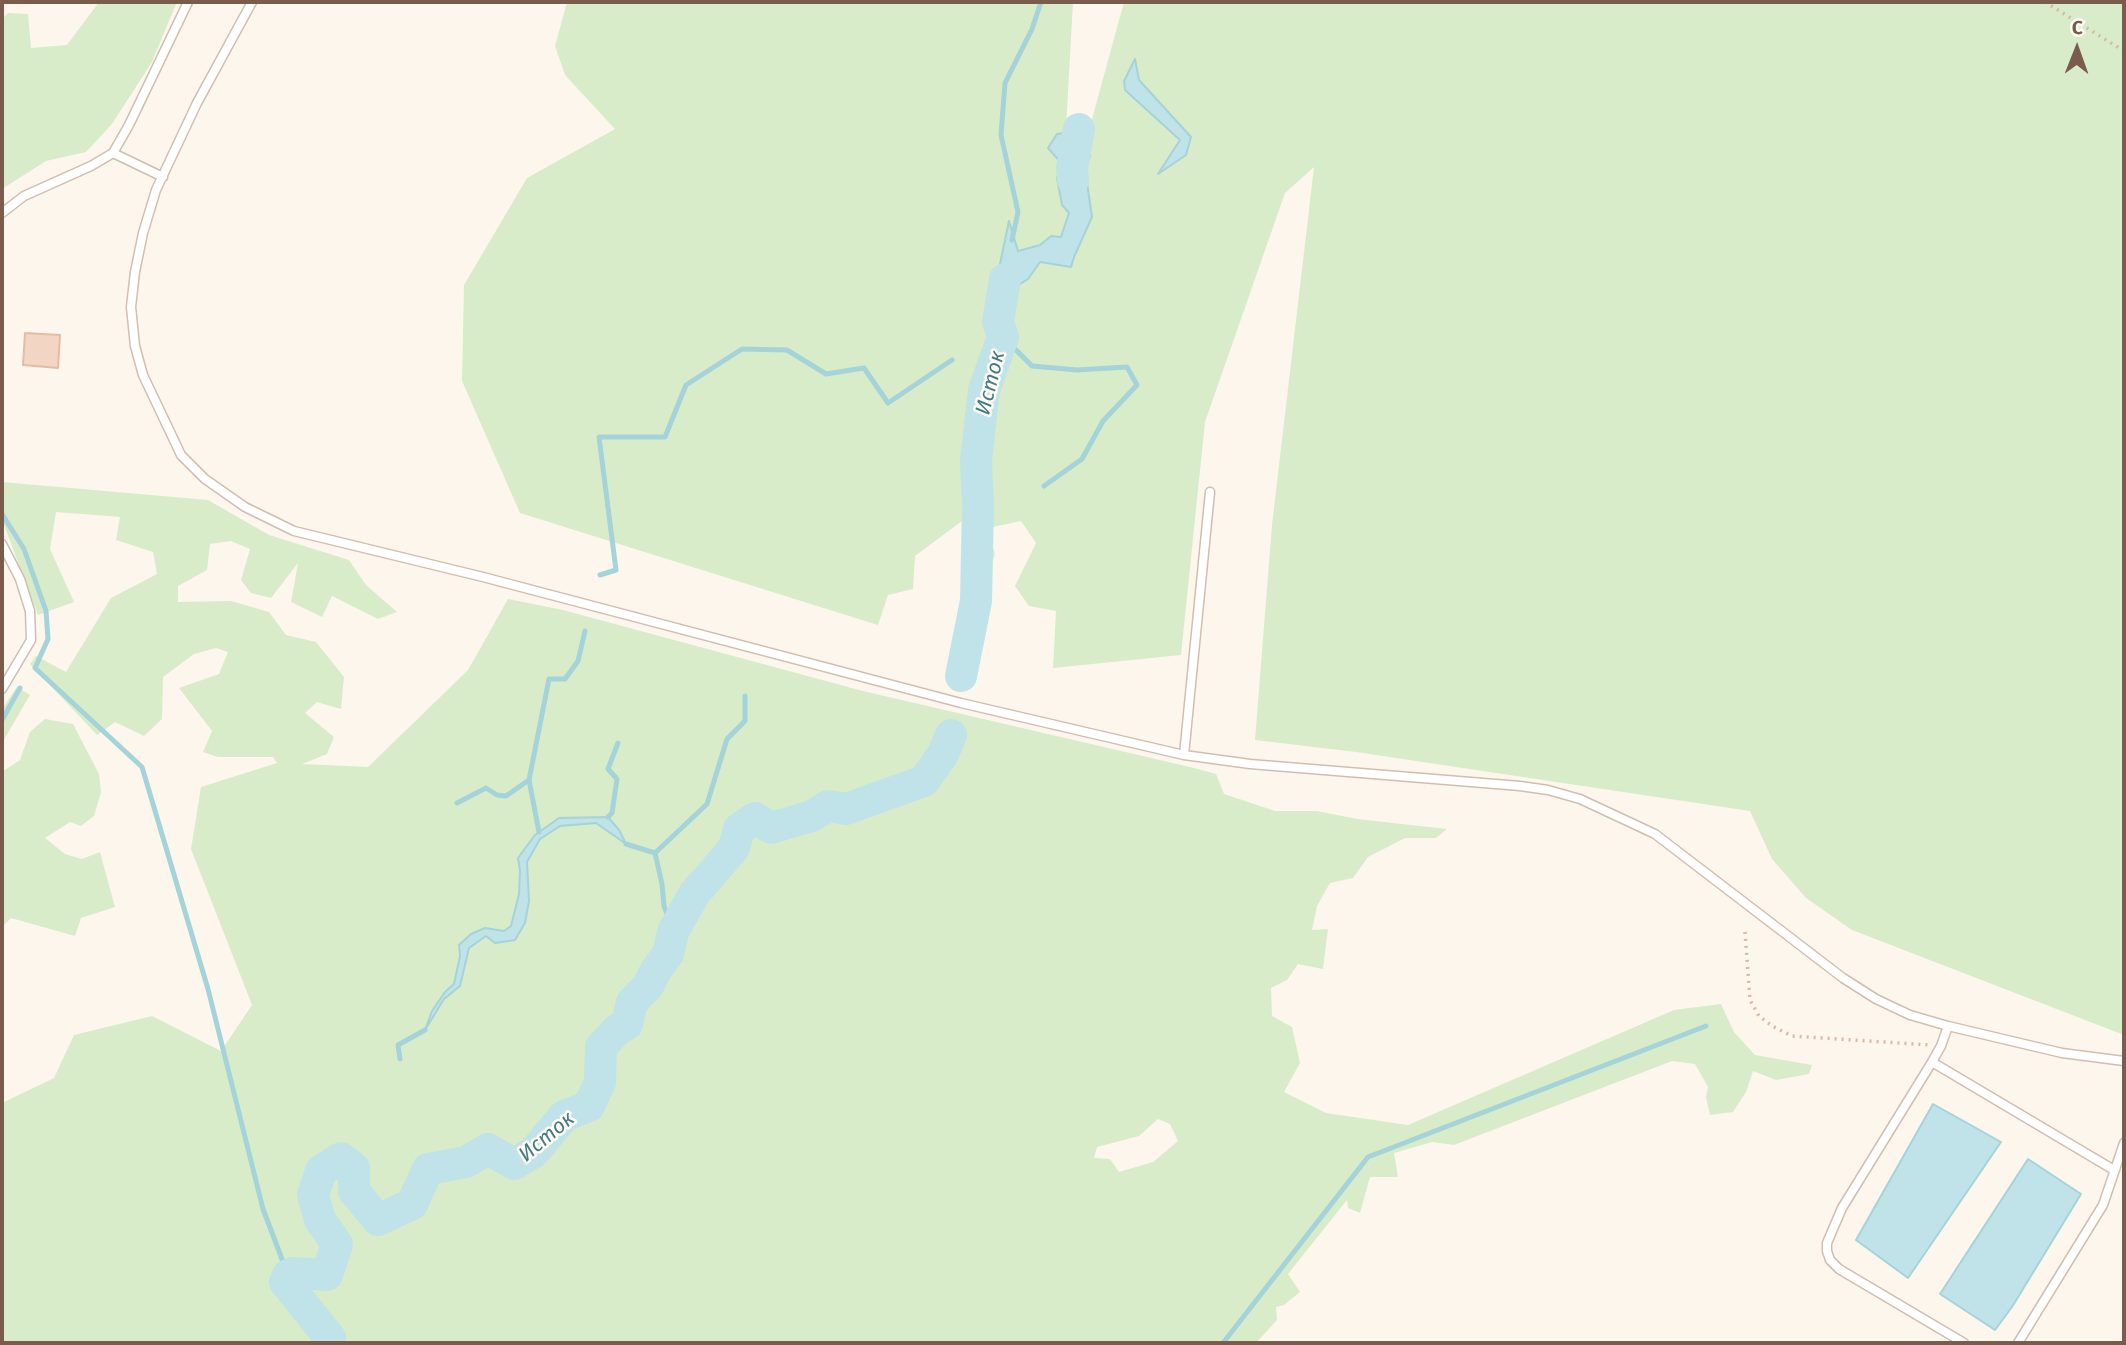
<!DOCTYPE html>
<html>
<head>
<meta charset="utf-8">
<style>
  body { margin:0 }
  #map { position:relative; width:2126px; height:1345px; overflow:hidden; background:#fdf6ec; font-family:"Fira Sans",sans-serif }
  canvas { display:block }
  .frame { position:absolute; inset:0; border:4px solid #7a5c4d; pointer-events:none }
  .north { position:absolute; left:2042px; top:14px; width:70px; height:70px; -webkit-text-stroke:5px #fffaf3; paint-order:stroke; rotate:1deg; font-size:19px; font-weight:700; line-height:28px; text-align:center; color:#7a5c4d }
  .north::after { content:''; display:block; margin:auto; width:24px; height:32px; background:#7a5c4d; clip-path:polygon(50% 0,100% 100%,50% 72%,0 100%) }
</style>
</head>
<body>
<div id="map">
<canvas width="2126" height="1345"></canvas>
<div class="frame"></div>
<div class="north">С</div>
</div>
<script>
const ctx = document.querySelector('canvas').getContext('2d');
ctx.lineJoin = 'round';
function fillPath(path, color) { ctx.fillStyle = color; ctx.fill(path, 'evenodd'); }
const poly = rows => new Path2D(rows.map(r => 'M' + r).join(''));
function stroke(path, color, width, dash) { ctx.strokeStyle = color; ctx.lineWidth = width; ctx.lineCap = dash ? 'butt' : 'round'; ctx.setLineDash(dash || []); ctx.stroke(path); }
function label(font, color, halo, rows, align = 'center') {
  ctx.font = font + ' "Fira Sans",sans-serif'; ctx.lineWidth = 5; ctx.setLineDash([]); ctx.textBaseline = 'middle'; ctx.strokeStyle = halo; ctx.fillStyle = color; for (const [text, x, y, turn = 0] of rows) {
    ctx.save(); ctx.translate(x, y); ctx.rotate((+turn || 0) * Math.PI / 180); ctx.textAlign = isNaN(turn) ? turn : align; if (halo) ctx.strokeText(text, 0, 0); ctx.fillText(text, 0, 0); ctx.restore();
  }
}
fillPath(poly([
  [99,2,177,2,152,62,112,124,86,152,46,161,2,189,2,19,8,13,28,14,31,48,67,45],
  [567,2,1073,2,1066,128,1089,130,1124,2,2124,2,2124,1035,1852,930,1806,898,1772,859,1750,811,1356,752,1255,740,1272,525,1314,167,1285,193,1205,422,1181,655,1053,668,1056,611,1029,606,1015,586,1036,543,1021,521,988,528,995,555,983,578,970,567,982,541,962,521,915,556,913,589,888,595,878,625,520,513,462,381,464,285,527,178,615,129,565,75,555,46],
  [2,482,208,500,269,535,349,560,366,585,397,612,378,619,332,596,322,617,291,602,298,563,271,598,251,593,241,580,250,549,231,541,210,544,207,570,178,586,178,602,231,601,269,612,286,635,316,642,344,677,341,709,317,702,305,713,334,737,327,754,302,764,368,767,468,670,508,599,563,610,863,691,1190,767,1216,774,1224,794,1275,811,1317,811,1357,819,1447,829,1436,838,1405,838,1368,857,1353,878,1330,883,1317,906,1312,930,1328,929,1323,969,1298,964,1287,980,1271,988,1272,1016,1292,1027,1300,1063,1284,1092,1326,1113,1408,1125,1674,1010,1721,1004,1734,1032,1755,1055,1812,1065,1809,1074,1776,1080,1753,1071,1746,1092,1733,1112,1710,1115,1706,1097,1708,1087,1695,1064,1672,1061,1454,1145,1432,1142,1394,1153,1398,1177,1370,1177,1360,1213,1348,1208,1347,1200,1288,1274,1300,1292,1284,1305,1276,1307,1277,1320,1256,1343,2,1343,2,1103,54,1078,74,1035,152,1016,221,1051,252,1005,191,849,201,787,277,763,273,757,218,757,203,752,212,731,179,688,219,674,228,652,216,648,194,654,163,677,162,719,144,736,115,722,97,735,30,664,36,656,66,672,111,598,157,574,153,552,116,540,120,517,56,512,50,549,74,602,38,615,2,520],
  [608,817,619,830,625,842,596,823,560,826,540,839,527,862,529,901,525,923,515,940,495,943,486,936,469,948,460,986,444,999,426,1028,432,1011,445,992,454,984,460,956,460,944,484,928,504,931,511,926,519,894,520,871,518,858,559,819],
  [1158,1119,1170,1124,1178,1141,1153,1162,1119,1172,1110,1159,1094,1158,1097,1147,1139,1136],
  [17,687,30,695,2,743,2,709],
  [45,719,73,724,99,774,101,792,94,816,81,826,70,822,45,838,65,854,82,859,100,852,115,907,81,918,75,936,11,918,2,927,2,772,20,760,30,732]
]), '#d8ecc9');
const water = poly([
  [1135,59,1139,80,1191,137,1186,155,1158,174,1180,140,1125,90,1124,81,1135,59],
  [1072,132,1082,141,1090,156,1085,169,1092,217,1074,257,1071,267,1040,262,1028,279,1014,288,998,322,996,283,1009,221,1018,251,1040,245,1051,236,1061,237,1069,213,1062,205,1057,178,1063,165,1048,148,1057,134,1072,132],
  [608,817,619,830,626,844,596,823,560,826,540,839,527,862,529,901,525,923,515,940,495,943,486,936,469,948,460,986,444,999,425,1030,432,1011,445,992,454,984,460,956,459,945,471,934,485,928,504,931,511,926,519,894,520,871,518,858,535,835,559,818,608,817],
  [1933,1104,2001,1142,1908,1278,1856,1240,1933,1104],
  [2028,1159,2081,1194,2012,1307,1995,1330,1940,1294,2028,1159]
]);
fillPath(water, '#bfe3e8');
stroke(water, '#a5d3da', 2);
stroke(poly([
  [1012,240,1018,212,1001,135,1005,83,1032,29,1041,2],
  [1003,337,1032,366,1077,370,1127,367,1137,385,1103,421,1082,459,1044,486],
  [2,514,24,549,46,611,48,639,35,668,142,767,208,989,263,1209,288,1275],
  [600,575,616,570,599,437,665,437,686,385,742,349,787,350,826,374,864,368,888,403,952,360],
  [2,720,20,688],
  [457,803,486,788,497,795,506,796,529,780],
  [608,817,612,813,617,779,608,769,618,743],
  [539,832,529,780,549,679,565,679,578,661,585,631],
  [626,844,655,853,662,884,664,906,673,932],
  [655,853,707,804,727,739,745,721,745,696],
  [400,1059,398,1045,425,1030],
  [1223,1343,1368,1157,1706,1026]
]), '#a5d3da', 5);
stroke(poly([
  [1073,180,1072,168,1079,129],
  [961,676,976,601,978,504,976,460,984,390,1003,337,998,322,1005,279],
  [329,1343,330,1338,285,1282,288,1275,293,1273,327,1275,337,1244,320,1220,313,1195,321,1171,341,1158,354,1168,354,1191,378,1220,412,1204,428,1169,466,1162,488,1149,514,1164,534,1152,564,1116,589,1106,600,1082,601,1047,617,1030,627,1024,632,1002,648,986,656,970,668,954,673,932,694,894,734,848,739,829,755,818,771,828,812,816,828,806,846,809,924,781,943,754,951,735]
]), '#bfe3e8', 32);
const building = poly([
  [25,333,60,335,58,368,23,365,25,333]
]);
fillPath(building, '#f3d5c3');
stroke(building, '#e6bba3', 2);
const service = poly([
  [252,2,197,103,156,190,143,233,135,272,131,307,135,346,143,375,181,455,205,479,245,507,294,531,483,577,961,703,1184,755],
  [113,153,163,177],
  [2,213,24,196,91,166,113,153,129,125,188,2],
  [1210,492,1184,755,1250,764,1520,786,1548,790,1580,799,1655,834,1843,978,1876,999,1910,1015,1948,1026,2062,1053,2124,1061],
  [2,544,20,579,30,611,31,640,2,689],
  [1948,1026,1941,1046,1932,1062,1842,1208,1827,1243,1827,1251,1830,1260,1839,1269,1964,1343],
  [1932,1062,2114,1170],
  [2018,1343,2103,1205,2124,1143]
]);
stroke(service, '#d1beb0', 11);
stroke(poly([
  [2045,2,2124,51],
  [1745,932,1750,1000,1759,1016,1772,1026,1792,1036,1930,1045]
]), '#d9b8a5', 3.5, [2, 5]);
stroke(service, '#fff', 8);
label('italic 21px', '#437c86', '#fffaf3', [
  ["Исток",991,383,-76],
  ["Исток",547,1137,-40]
]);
</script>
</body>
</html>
